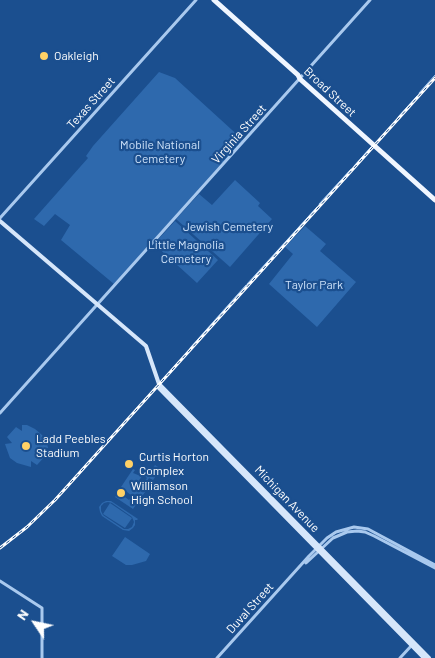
<!DOCTYPE html>
<html>
<head>
<meta charset="utf-8">
<style>
  body { margin:0 }
  #map { position:relative; width:435px; height:658px; overflow:hidden; background:#1b4f8f; font-family:Barlow,sans-serif }
  canvas { display:block }
  .north { position:absolute; left:10px; top:598px; width:50px; height:50px; -webkit-text-stroke:4px #1b4f8f; paint-order:stroke; rotate:304deg; font-size:14px; font-weight:700; line-height:20px; text-align:center; color:#fff }
  .north::after { content:''; display:block; margin:auto; width:18px; height:22px; background:#fff; clip-path:polygon(50% 0,100% 100%,50% 72%,0 100%) }
</style>
</head>
<body>
<div id="map">
<canvas width="435" height="658"></canvas>
<div class="north">N</div>
</div>
<script>
const ctx = document.querySelector('canvas').getContext('2d');
ctx.lineJoin = 'round';
function fillPath(path, color) { ctx.fillStyle = color; ctx.fill(path, 'evenodd'); }
const poly = rows => new Path2D(rows.map(r => 'M' + r).join(''));
function stroke(path, color, width, dash) { ctx.strokeStyle = color; ctx.lineWidth = width; ctx.lineCap = dash ? 'butt' : 'round'; ctx.setLineDash(dash || []); ctx.stroke(path); }
function label(font, color, halo, rows, align = 'center') {
  ctx.font = font + ' Barlow,sans-serif'; ctx.lineWidth = 4.5; ctx.setLineDash([]); ctx.textBaseline = 'middle'; ctx.strokeStyle = halo; ctx.fillStyle = color; for (const [text, x, y, turn = 0] of rows) {
    ctx.save(); ctx.translate(x, y); ctx.rotate((+turn || 0) * Math.PI / 180); ctx.textAlign = isNaN(turn) ? turn : align; if (halo) ctx.strokeText(text, 0, 0); ctx.fillText(text, 0, 0); ctx.restore();
  }
}
fillPath(poly([
  [159,72,175,78,243,140,114,284,61,240,70,225,55,214,44,226,34,219,88,158,86,156,93,146],
  [235,180,260,203,258,206,272,219,230,267,176,219,199,194,212,205],
  [175,221,218,260,197,283,154,244],
  [305,226,326,244,320,251,356,282,317,327,269,284,293,254,285,247],
  [22,425,27,425,35,429,42,435,47,443,48,448,42,449,47,454,37,465,31,461,31,467,17,463,10,458,6,447,5,444,12,443,7,437,16,427,22,431],
  [140,465,148,471,145,476,143,475,137,483,141,486,147,478,145,476,149,471,150,472,155,465,161,469,153,480,149,478,146,483,150,485,133,509,115,497,117,495,119,496,121,494,129,500,132,496,121,487,133,469,135,470,133,473,138,475,141,470,139,468],
  [106,501,111,501,138,519,137,520,135,520,135,525,133,528,129,531,123,530,102,516,100,512,99,507,102,503],
  [108,502,112,503,132,517,134,522,132,527,128,529,124,529,103,515,101,511,101,506,104,503],
  [110,503,132,518,125,528,103,514],
  [125,537,150,554,146,561,132,565,126,565,112,556]
]), '#2e69ad');
stroke(poly([
  [419,93,435,75],
  [398,117,417,96],
  [354,166,371,147],
  [319,204,351,169],
  [247,284,317,207],
  [190,348,246,285]
]), '#9cc4f0', 1);
stroke(poly([
  [0,218,196,0],
  [0,413,370,0],
  [306,563,333,538,347,532,357,531,365,532,374,536,435,568],
  [0,581,42,608,42,658],
  [217,658,309,556,327,538,336,532,354,527,368,529,435,565],
  [400,658,412,645]
]), '#a9c9ee', 3);
stroke(poly([
  [0,221,146,346,159,384,429,658],
  [159,388,424,658]
]), '#d6e6fa', 4);
stroke(poly([
  [214,0,298,75,300,79,435,200]
]), '#f0f6ff', 5);
const rail = poly([
  [0,548,27,527,55,500,435,78]
]);
stroke(rail, '#fff', 3);
stroke(rail, '#1b4f8f', 1, [4]);
for (const [x, y, r, color] of [
  [44,56,5,"#ffd166"],
  [26,446,5,"#ffd166"],
  [129,464,5,"#ffd166"],
  [121,493,5,"#ffd166"]
]) { const dot = new Path2D(); dot.arc(x, y, r, 0, 2 * Math.PI); ctx.fillStyle = color; ctx.fill(dot); stroke(dot, '#1b4f8f', 2); }
label('12px', '#fff', '#1b4f8f', [
  ["Oakleigh",54,56],
  ["Ladd Peebles",36,439],
  ["Stadium",36,453],
  ["Curtis Horton",139,457],
  ["Complex",139,471],
  ["Williamson",131,486],
  ["High School",131,500]
], 'left');
label('12px', '#fff', '#1b4f8f', [
  ["Broad Street",330,92,43],
  ["Texas Street",91,103,-48],
  ["Virginia Street",239,134,-48],
  ["Michigan Avenue",287,499,46],
  ["Duval Street",250,608,-48]
]);
label('12px', '#cfe3fa', '#1b4f8f', [
  ["Mobile National",160,145],
  ["Cemetery",160,159],
  ["Jewish Cemetery",228,227],
  ["Little Magnolia",186,245],
  ["Cemetery",186,259],
  ["Taylor Park",314,285]
]);
</script>
</body>
</html>
